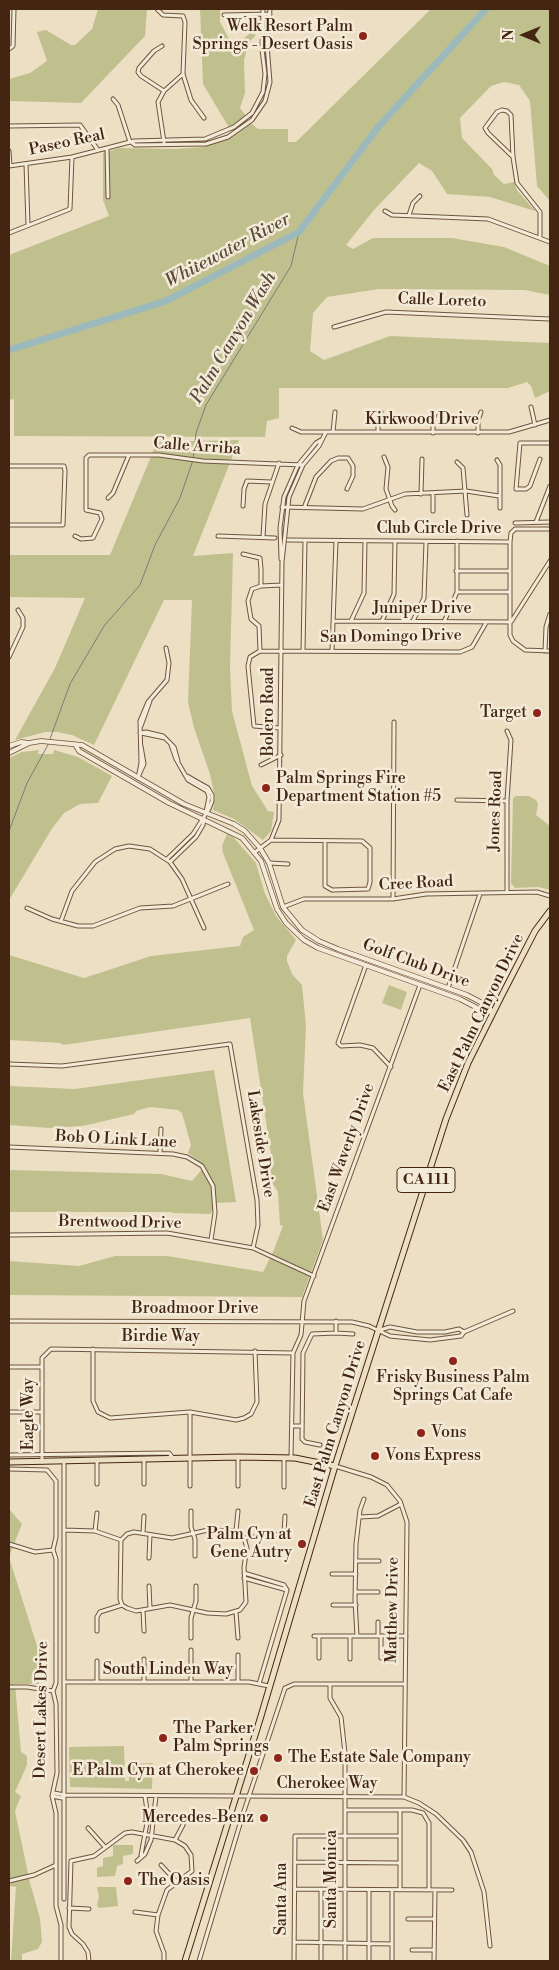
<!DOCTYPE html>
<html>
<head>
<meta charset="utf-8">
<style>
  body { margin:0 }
  #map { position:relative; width:559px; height:1970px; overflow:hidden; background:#eddfc3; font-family:"Libre Bodoni",serif }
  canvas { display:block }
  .frame { position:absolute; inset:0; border:10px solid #432512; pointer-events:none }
  .north { position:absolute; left:499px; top:10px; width:50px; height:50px; -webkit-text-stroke:4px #f3ead8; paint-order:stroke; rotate:270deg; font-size:14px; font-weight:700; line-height:20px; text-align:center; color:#432512 }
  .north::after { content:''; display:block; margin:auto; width:18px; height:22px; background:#432512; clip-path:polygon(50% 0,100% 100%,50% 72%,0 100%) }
</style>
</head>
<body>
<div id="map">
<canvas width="559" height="1970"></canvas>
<div class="frame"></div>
<div class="north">N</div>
</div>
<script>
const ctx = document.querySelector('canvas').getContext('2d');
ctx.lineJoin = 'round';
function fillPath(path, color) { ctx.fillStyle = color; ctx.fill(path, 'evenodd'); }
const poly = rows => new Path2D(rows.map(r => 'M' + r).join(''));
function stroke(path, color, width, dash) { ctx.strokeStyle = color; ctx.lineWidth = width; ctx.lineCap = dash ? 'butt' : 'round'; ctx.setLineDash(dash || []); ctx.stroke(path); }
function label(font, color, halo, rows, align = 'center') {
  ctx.font = font + ' "Libre Bodoni",serif'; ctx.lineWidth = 5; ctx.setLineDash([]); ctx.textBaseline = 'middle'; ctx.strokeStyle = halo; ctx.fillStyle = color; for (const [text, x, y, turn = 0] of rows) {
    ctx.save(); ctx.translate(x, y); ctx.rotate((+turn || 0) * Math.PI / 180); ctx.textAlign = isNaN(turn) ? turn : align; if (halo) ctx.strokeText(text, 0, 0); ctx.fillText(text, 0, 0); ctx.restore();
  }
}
fillPath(poly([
  [98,9,147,9,145,36,81,103,9,101,9,79,30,73,47,61,37,32,46,30,71,45,75,45,92,29],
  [200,9,220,9,220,22,236,52,239,51,243,39,250,33,256,35,249,42,244,60,245,93,240,108,252,124,258,129,288,129,288,142,296,142,431,9,550,9,550,201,537,186,530,101,519,85,504,82,491,86,460,118,462,138,492,169,494,175,504,184,514,182,517,190,535,211,490,197,447,194,432,171,419,163,374,210,346,245,353,249,373,238,452,238,504,247,550,266,550,295,525,290,379,289,327,297,313,313,310,351,324,360,390,336,550,343,550,391,535,398,531,386,527,382,508,388,279,388,279,418,267,421,265,437,14,436,14,399,9,400,9,255,109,216,103,200,103,153,119,148,175,149,203,147,234,136,203,84],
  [239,440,193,556,233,553,230,668,232,711,252,786,268,811,274,812,271,831,263,840,234,819,213,810,215,797,210,774,194,728,188,702,192,600,164,600,94,745,72,735,57,732,45,732,15,740,55,668,85,598,9,597,9,555,110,555,157,442],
  [39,750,38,754,53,754,54,750,78,757,112,776,98,803,80,804,64,813,51,830,9,900,9,758,22,752],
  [516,796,529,796,536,800,538,804,536,815,550,826,550,890,539,887,515,888,511,883,513,798],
  [227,834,234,838,256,863,265,894,276,916,296,940,287,956,287,961,292,974,302,985,306,1026,303,1093,323,1240,302,1297,9,1295,9,1261,79,1266,115,1256,167,1256,263,1272,273,1252,283,1226,280,1225,278,1192,273,1184,268,1154,271,1154,250,1018,63,1045,60,1043,9,1040,9,955,84,978,151,956,240,946,243,937,254,930,223,853,222,846],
  [389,985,407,992,401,1010,382,1003],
  [214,1070,236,1202,214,1203,211,1214,172,1213,171,1212,9,1212,9,1170,161,1174,192,1181,205,1166,188,1153,191,1145,182,1113,178,1110,150,1107,136,1111,134,1114,83,1126,49,1128,9,1125,9,1086,75,1089],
  [9,1509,22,1524,9,1557,37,1646,39,1684,15,1684,21,1752,27,1756,27,1765,15,1792,21,1796,15,1811,30,1883,40,1918,42,1942,38,1949,22,1954,22,1961,11,1961,16,1887,9,1886],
  [124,1746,125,1781,129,1781,129,1764,153,1763,152,1789,70,1787,69,1747],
  [113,1845,133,1845,133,1854,123,1856,123,1864,117,1866,115,1876,97,1877,97,1868,103,1866,103,1858,113,1856],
  [97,1887,116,1887,118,1906,99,1908,97,1905,99,1897]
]), '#c0c08f');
stroke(poly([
  [50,739,70,684,104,626,140,585,155,545,180,498,193,460,196,433,206,405,291,266,299,232],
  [9,831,27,783,49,743]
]), '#787e78', 1);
stroke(poly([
  [9,350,166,301,299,232,379,126,486,9]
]), '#9cbabc', 7);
const minor = poly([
  [157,9,163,15,183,16,185,22,183,74,164,91,158,102,164,142],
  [224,15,270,14],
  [162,46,154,51,139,68,138,72,141,76,164,91],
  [9,49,13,46,14,9],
  [183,74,191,100,204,118],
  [113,99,118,105,130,142],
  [502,110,507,111,511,115,513,157,488,133,485,128,497,112,502,110],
  [9,126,80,125,98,150],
  [131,142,135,145,206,144,228,137,252,120,265,101,270,82,267,45,270,9],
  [107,148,108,197],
  [9,151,10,165],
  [513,157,517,183,540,212,540,238],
  [26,164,28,225],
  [9,166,72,157,134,141,205,139,234,127,252,113,263,92,265,74,262,49,263,9],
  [385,211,392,215,488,219,550,242],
  [409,215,413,203,420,196],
  [9,233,70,209,72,157],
  [334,327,386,312,550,319],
  [531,407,535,425],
  [292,428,301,432,509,432,550,420],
  [333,432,335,412],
  [378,432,378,421,381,412],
  [433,433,433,419,436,412],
  [478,433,478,420,481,412],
  [384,457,388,467,386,489,392,506,395,510],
  [540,459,530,486,526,489,516,489,520,443,550,443],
  [497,460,500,465,500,508],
  [457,462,463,468,467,515],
  [9,466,64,466,65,471,63,525,9,525],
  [421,494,422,459],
  [433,494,433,511],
  [108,498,113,493,129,455],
  [243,506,244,489,247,481,271,482],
  [282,507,363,509,405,494,466,491,499,496],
  [304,508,316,477,331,461,338,458,348,458,353,466,353,476,347,489],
  [536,522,550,486],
  [515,523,550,522],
  [550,529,515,529,511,533,510,542,510,635,513,641,525,650,550,651],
  [75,536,81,539,93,538,102,519,100,513,86,510,86,458,89,455,159,455,203,461,303,465],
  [218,536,275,538],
  [263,537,265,504,279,463],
  [288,540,510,542],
  [243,554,260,558,261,569,261,586,252,589,248,601,251,619,259,626,260,651,250,657,248,666,254,726,280,728],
  [281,559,280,528,284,497,298,465,316,443,321,440],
  [456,571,510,571],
  [261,586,281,585],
  [457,592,510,592],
  [334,621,511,622,550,561],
  [351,621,364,593,365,541],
  [382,621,394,594,395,541],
  [413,621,424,598,426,542],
  [444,622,457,592,457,541],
  [260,651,460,652,472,647,486,623],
  [303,651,305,541],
  [332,651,336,541],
  [545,651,546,627,550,614],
  [9,657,23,627,23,618,18,610],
  [141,726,150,701],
  [140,733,146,732,163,736,174,747,178,761],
  [141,733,165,738],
  [171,745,176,759,188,780,207,791,209,797,206,812],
  [261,765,281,755],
  [138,777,144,764,141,746],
  [138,778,141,763,140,721,148,702,167,680,169,663,166,648],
  [457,800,507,801],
  [271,840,362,841,370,848,370,882,368,889,332,890,325,886,325,841],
  [255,852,271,840,279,820,282,562,289,497,303,465,319,446,326,432],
  [167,859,193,834,209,809,212,801,212,795,208,788,187,776],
  [170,862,196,837,203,825,204,819],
  [269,863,288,864],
  [507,893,507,801,511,740,507,731],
  [393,899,394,722],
  [283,907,304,899,393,899,426,894,537,892,550,896],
  [27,908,52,919,78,926,93,926,140,908,173,906,228,884],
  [61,921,72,891,95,862,115,849,129,846,150,849,170,862,182,879,204,928],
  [366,965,338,1043,341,1046,360,1045,373,1048,391,1067],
  [448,988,480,894],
  [9,1064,62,1066,230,1044,257,1200,258,1225,253,1248],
  [9,1147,173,1154,187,1157,202,1166,213,1186,215,1213,211,1240],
  [160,1153,161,1129],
  [9,1235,167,1233,253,1248,314,1276],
  [9,1321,352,1322,369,1326,390,1336,430,1340,461,1336,464,1332,513,1311],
  [380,1330,390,1327,417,1332,445,1332,459,1329,464,1332],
  [336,1333,353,1334],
  [93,1349,93,1401,98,1412,110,1418,190,1412,236,1420,244,1418,251,1414,257,1402,255,1351],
  [293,1353,301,1335,304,1301,420,985],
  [9,1367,42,1367],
  [9,1412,42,1412],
  [292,1426,302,1426],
  [320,1445,305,1442,302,1439,303,1353,312,1334,336,1333,336,1321],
  [9,1455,169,1453,173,1458],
  [291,1458,293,1353],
  [144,1459,144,1484],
  [97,1460,97,1484],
  [42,1462,42,1358,51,1349,293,1353],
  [335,1466,371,1477,387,1485,400,1501,407,1522,404,1797],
  [9,1469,47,1470,56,1481,56,1537,53,1550,56,1559,56,1683,53,1691,56,1704,57,1773,52,1796,56,1813,56,1906,61,1925,61,1961],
  [190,1486,190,1412],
  [238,1486,238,1457],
  [284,1487,284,1458],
  [191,1511,191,1527,195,1539,195,1556],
  [360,1517,378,1516,401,1504],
  [64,1530,95,1531,121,1540,127,1534,134,1532,172,1538,208,1530,236,1531,244,1538,247,1548,244,1567,246,1602,240,1610,226,1614,207,1613,170,1605,136,1611,127,1608,122,1605,120,1599,121,1540],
  [95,1531,97,1513],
  [236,1531,238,1511],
  [143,1533,144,1516],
  [244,1538,284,1534,285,1516],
  [9,1544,35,1552,53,1550],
  [149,1558,150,1535],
  [356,1561,379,1561],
  [244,1573,284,1585,287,1590],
  [332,1574,356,1574],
  [244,1578,287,1590],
  [149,1586,150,1608],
  [356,1592,378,1592],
  [333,1605,356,1605],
  [143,1610,144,1631],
  [236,1612,238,1638],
  [378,1622,378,1636],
  [97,1631,97,1617,100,1612,122,1605],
  [314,1636,406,1636],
  [319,1636,319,1658],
  [357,1636,355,1600,356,1544,360,1510,364,1499],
  [381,1636,381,1658],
  [191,1638,191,1618,196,1601,196,1586],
  [238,1655,238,1682],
  [350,1659,350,1636],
  [97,1661,97,1682],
  [65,1682,249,1682,269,1686],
  [144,1682,144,1659],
  [191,1682,191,1650],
  [259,1684,287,1590],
  [330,1684,330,1698,341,1717,345,1753,345,1961],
  [9,1687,27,1687,53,1691],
  [52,1796,54,1793,65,1795,404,1797,419,1803,436,1814,463,1840,471,1852,484,1892,490,1946],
  [52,1796,62,1798,64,1796],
  [345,1810,412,1810,423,1813,429,1823,429,1890],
  [88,1828,105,1847],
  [175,1840,183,1825],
  [141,1855,148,1818,145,1796],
  [137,1861,145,1854,151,1840,156,1796],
  [295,1862,400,1863],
  [161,1865,177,1882],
  [9,1881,34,1875,56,1865],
  [295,1889,452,1890],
  [400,1890,400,1810],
  [64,1899,64,1461],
  [69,1908,89,1909],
  [135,1912,158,1915],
  [408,1919,434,1919],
  [295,1942,392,1944],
  [412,1950,434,1950],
  [89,1961,88,1952,83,1944,72,1934,69,1927,71,1861,94,1856,125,1833,132,1832,175,1840,185,1846,191,1855,192,1871,167,1890,158,1915,156,1931,164,1953,164,1961],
  [199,1961,243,1814,285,1688,294,1684,405,1684],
  [294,1961,295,1836,400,1836],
  [321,1961,321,1889],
  [369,1961,369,1890],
  [392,1961,392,1890],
  [434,1961,435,1890]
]);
const tertiary = poly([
  [9,746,21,742,29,743,41,741,82,745,184,804,234,824,245,831,260,848,269,863,283,907,302,930,319,941,338,949,467,995,486,1005,493,1012],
  [76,746,79,751,169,803,242,838,261,861,277,909,286,923,304,940,318,948,460,999,483,1011,493,1012],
  [9,753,29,743]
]);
const primary = poly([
  [9,1462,238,1457,295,1458,335,1466],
  [185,1961,261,1716,335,1466,446,1119,468,1063,502,995,535,931,550,911]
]);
stroke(minor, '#6e543e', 5);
stroke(tertiary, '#6e543e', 5.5);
stroke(primary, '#432512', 7);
stroke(minor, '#f3ead8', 3);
stroke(tertiary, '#f3ead8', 4);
stroke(primary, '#eddfc3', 5);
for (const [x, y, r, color] of [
  [363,36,5,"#8f2418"],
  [537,713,5,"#8f2418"],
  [266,788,5,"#8f2418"],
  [453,1361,5,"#8f2418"],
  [421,1433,5,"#8f2418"],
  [375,1456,5,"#8f2418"],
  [302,1544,5,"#8f2418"],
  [163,1738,5,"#8f2418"],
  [278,1758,5,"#8f2418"],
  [254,1771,5,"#8f2418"],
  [264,1818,5,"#8f2418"],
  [128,1881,5,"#8f2418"]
]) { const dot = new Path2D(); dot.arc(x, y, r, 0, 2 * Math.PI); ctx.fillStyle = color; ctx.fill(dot); stroke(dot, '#f3ead8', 2); }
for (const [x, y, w] of [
  [426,1180,58]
]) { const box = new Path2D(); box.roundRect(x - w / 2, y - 12.5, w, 25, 4); ctx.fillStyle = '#f3ead8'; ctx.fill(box); stroke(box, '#432512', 1); }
label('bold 15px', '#432512', null, [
  ["CA 111",426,1180]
]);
label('16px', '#432512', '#f3ead8', [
  ["Welk Resort Palm",353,27,"right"],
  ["Springs - Desert Oasis",353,45,"right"],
  ["Target",527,713,"right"],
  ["Palm Springs Fire",276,779],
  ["Department Station #5",276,797],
  ["Frisky Business Palm",453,1378,"center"],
  ["Springs Cat Cafe",453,1396,"center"],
  ["Vons",431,1433],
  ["Vons Express",385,1456],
  ["Palm Cyn at",292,1535,"right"],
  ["Gene Autry",292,1553,"right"],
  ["The Parker",173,1729],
  ["Palm Springs",173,1747],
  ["The Estate Sale Company",288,1758],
  ["E Palm Cyn at Cherokee",244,1771,"right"],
  ["Mercedes-Benz",254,1818,"right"],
  ["The Oasis",138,1881]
], 'left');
label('16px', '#432512', '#f3ead8', [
  ["Paseo Real",67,143,-12],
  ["Calle Loreto",442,301,2],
  ["Kirkwood Drive",422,420],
  ["Calle Arriba",197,447,4],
  ["Club Circle Drive",439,529],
  ["Juniper Drive",422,609],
  ["San Domingo Drive",391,637,-1],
  ["Bolero Road",269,712,-90],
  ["Jones Road",496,811,-88],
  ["Cree Road",416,884,-3],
  ["Golf Club Drive",416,964,20],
  ["East Palm Canyon Drive",482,1013,-64],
  ["Bob O Link Lane",116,1140,3],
  ["Lakeside Drive",260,1144,81],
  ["East Waverly Drive",347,1148,-70],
  ["Brentwood Drive",120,1223,1],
  ["Broadmoor Drive",195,1309],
  ["Birdie Way",161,1337],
  ["Eagle Way",29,1414,-90],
  ["East Palm Canyon Drive",336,1424,-73],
  ["Matthew Drive",393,1610,-89],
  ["South Linden Way",168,1670],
  ["Desert Lakes Drive",42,1710,-89],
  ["Cherokee Way",327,1784],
  ["Santa Monica",332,1879,-90],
  ["Santa Ana",282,1899,-90]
]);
label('italic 18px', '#594a3c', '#f3ead8', [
  ["Whitewater River",228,251,-28],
  ["Palm Canyon Wash",234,338,-59]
]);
</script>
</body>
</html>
